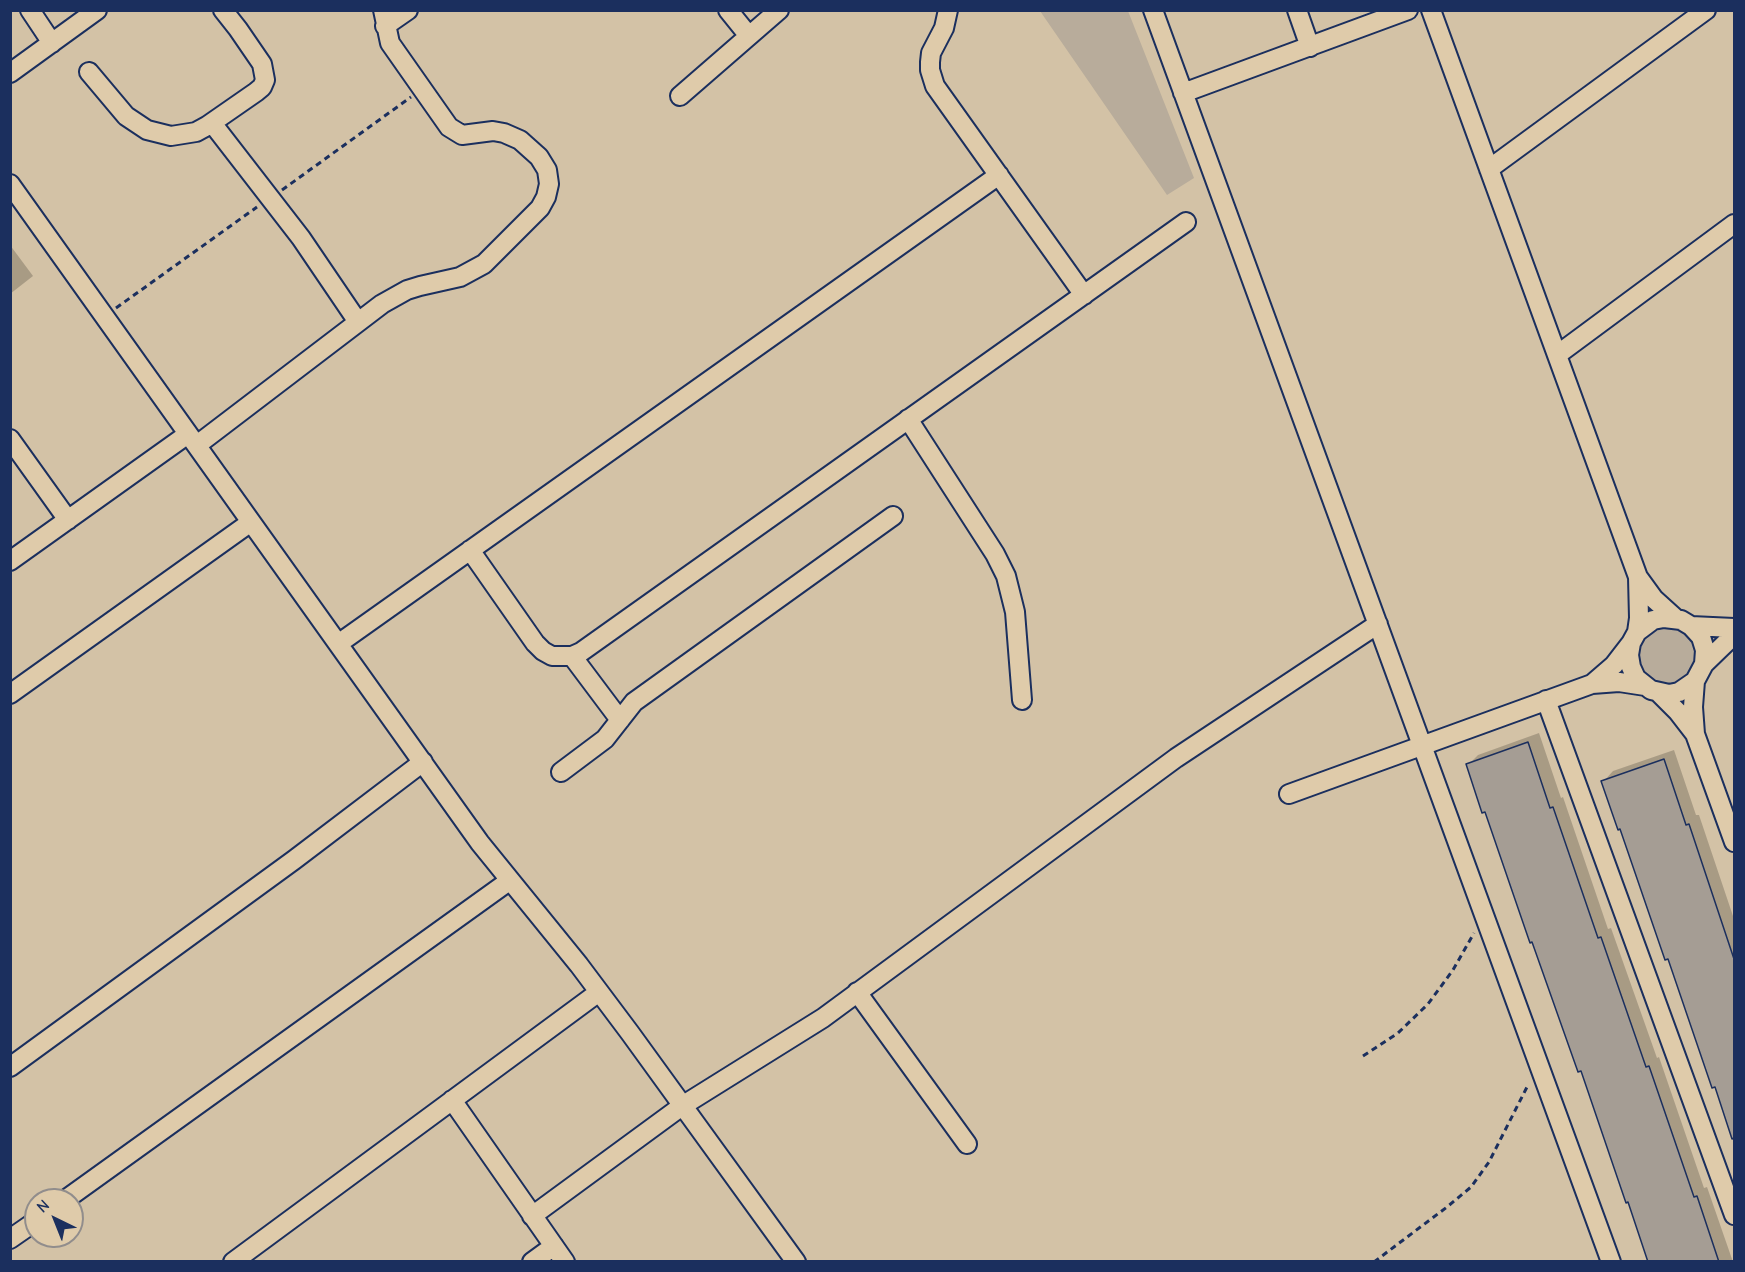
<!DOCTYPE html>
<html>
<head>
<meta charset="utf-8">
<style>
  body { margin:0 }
  #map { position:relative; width:1745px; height:1272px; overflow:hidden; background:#d3c2a6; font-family:"Comic Neue",sans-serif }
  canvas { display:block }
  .frame { position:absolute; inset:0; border:12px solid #1b2f5e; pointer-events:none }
  .north { position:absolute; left:24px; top:1188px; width:60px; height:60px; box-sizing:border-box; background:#dfcbaa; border:2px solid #918d8c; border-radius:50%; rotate:317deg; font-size:16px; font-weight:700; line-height:24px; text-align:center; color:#1b2f5e }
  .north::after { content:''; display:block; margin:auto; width:21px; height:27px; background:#1b2f5e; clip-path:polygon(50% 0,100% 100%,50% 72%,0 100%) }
</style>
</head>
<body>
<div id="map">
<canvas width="1745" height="1272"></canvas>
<div class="frame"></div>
<div class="north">N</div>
</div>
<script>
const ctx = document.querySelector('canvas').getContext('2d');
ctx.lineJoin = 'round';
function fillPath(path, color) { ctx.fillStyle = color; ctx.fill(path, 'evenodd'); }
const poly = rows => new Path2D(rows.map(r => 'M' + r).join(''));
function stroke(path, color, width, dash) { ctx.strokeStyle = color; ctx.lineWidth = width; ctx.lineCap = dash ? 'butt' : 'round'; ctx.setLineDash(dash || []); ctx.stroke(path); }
fillPath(poly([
  [1040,11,1128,11,1194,178,1167,195],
  '1637 655a30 30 0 1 1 60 0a30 30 0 1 1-60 0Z'
]), '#b8ac9b');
fillPath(poly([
  [10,245,33,276,10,294],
  [1539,733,1561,798,1563,797,1608,929,1611,928,1657,1058,1659,1057,1704,1188,1707,1187,1733,1262,1651,1262,1486,810,1468,765,1478,755],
  [1674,750,1696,815,1699,815,1734,919,1734,1140,1603,782,1613,771]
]), '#0003');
const building = poly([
  [1528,742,1550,808,1553,807,1598,938,1601,937,1646,1067,1649,1066,1694,1197,1697,1196,1719,1262,1648,1262,1628,1202,1626,1203,1581,1071,1578,1072,1532,942,1530,943,1485,812,1482,813,1466,764,1528,742],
  [1664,759,1686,825,1689,824,1734,959,1734,1138,1732,1139,1715,1087,1712,1088,1668,959,1665,960,1620,829,1618,830,1601,781,1664,759]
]);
fillPath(building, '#a59d94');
stroke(building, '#1b2f5e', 1.5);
const minor = poly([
  [30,10,52,43],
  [728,10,749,36],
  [948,10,944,28,931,53,930,62,930,70,935,86,1084,295],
  [1153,10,1611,1262],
  [1297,10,1310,47],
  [1431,10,1638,577,1654,599,1675,618],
  [385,26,408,10],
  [89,72,126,116,147,130,171,136,196,132,207,126,256,92,262,87,265,80,262,64,238,29,223,10],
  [10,73,97,10],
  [1183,93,1408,10],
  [680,96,779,10],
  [212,123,301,238,358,322],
  [1489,169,1706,10],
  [10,184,480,843,579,965,630,1033,796,1262],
  [1557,355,1734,224],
  [908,419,995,554,1006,576,1015,612,1022,700],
  [10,439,68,520],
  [197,445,382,304,407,290,420,286,460,277,484,264,540,208,546,197,549,184,547,170,539,157,520,140,504,133,493,131,462,135,449,127,390,43,383,10],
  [470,550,535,643,543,651,552,656,572,656,581,652,1186,222],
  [10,561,188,434],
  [1691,626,1734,628],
  [1637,632,1653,620,1664,618,1681,620,1691,626,1701,637,1705,650,1704,664,1695,681,1679,692,1669,694,1651,690,1636,678,1631,667,1629,655,1631,643,1637,632,1639,618,1638,577],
  [338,644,999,175],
  [572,656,620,720],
  [1704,664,1734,635],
  [1592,684,1614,665,1631,643],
  [1659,693,1678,712,1695,734,1734,842],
  [10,694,251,522],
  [1546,700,1734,1215],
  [1695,734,1693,707,1695,681],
  [561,772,605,739,634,702,893,516],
  [1289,794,1592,684,1619,682,1645,686],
  [857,992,967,1144],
  [10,1067,294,860,423,762],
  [452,1100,565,1262],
  [65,1200,509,881],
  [532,1216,682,1106,823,1018,1176,758,1378,624],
  [10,1239,36,1221],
  [233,1262,599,992],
  [532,1262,554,1246]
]);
stroke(minor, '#1b2f5e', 22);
stroke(poly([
  [282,190,411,97],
  [116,308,257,207],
  [1363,1056,1398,1033,1428,1004,1453,970,1474,933],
  [1374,1262,1447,1207,1471,1187,1489,1162,1528,1085]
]), '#1b2f5e', 3, [6, 4.5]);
stroke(minor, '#dfcbaa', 18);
</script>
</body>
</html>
